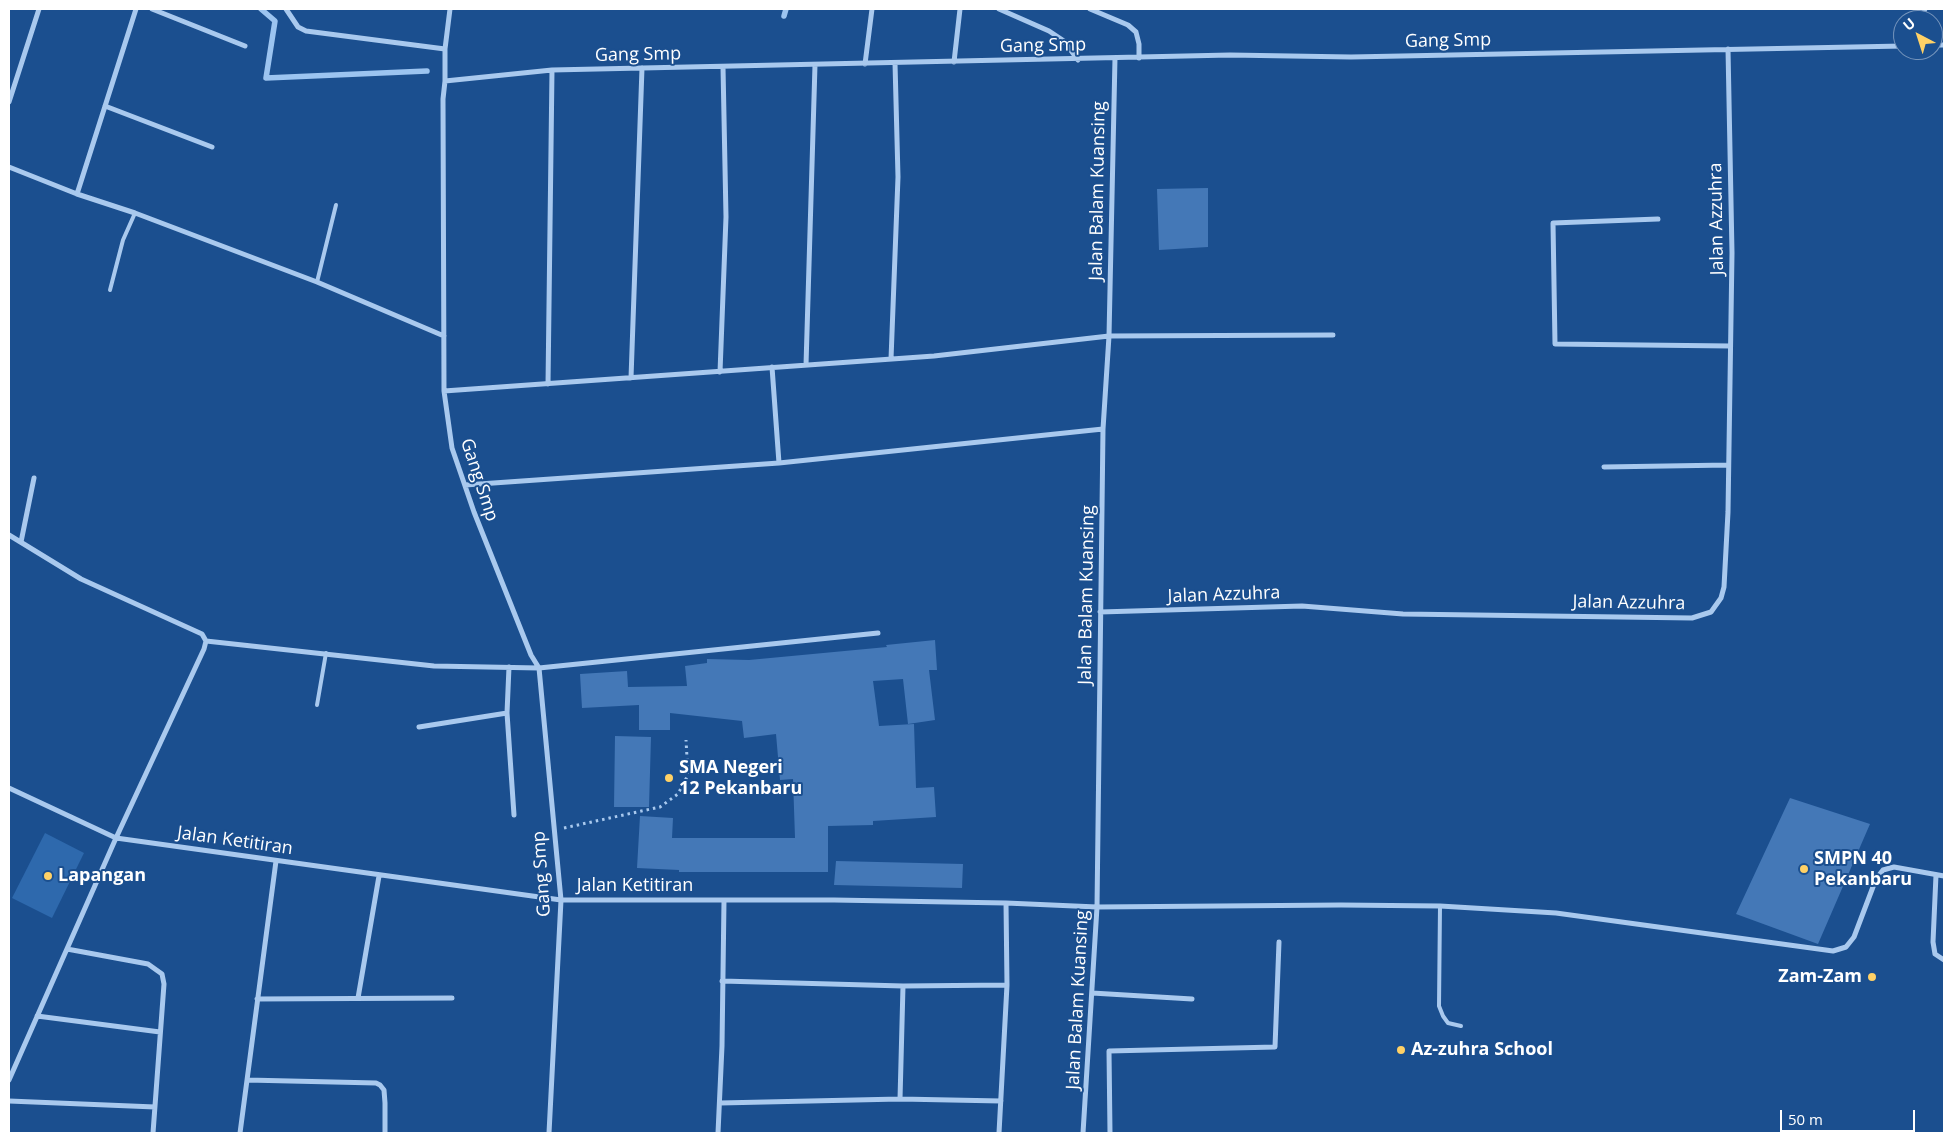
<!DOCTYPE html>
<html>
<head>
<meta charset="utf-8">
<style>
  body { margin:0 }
  #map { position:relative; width:1953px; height:1142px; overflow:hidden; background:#1b4f8f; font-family:"Open Sans",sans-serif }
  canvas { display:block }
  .frame { position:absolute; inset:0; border:10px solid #fff; pointer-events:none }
  .north { position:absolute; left:1893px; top:10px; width:50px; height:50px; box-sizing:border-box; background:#1b4f8f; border:1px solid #7695bc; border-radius:50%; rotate:320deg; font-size:14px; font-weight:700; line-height:20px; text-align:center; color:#fff }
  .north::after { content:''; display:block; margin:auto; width:18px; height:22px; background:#ffd166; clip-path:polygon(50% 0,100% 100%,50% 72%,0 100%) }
  .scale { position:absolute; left:1780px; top:1110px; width:135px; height:22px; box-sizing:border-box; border:2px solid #fff; border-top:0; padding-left:6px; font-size:15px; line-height:18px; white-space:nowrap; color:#fff; -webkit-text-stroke:4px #1b4f8f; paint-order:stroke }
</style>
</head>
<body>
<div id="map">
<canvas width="1953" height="1142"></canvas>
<div class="frame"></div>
<div class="north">U</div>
<div class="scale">50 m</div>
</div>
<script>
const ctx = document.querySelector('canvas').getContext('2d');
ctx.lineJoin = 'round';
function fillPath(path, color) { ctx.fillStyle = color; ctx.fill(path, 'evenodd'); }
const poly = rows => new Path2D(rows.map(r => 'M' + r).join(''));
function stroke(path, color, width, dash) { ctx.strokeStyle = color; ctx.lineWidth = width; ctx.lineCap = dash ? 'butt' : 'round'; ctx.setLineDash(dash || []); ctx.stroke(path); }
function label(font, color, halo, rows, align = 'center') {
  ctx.font = font + ' "Open Sans",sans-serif'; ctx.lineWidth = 4; ctx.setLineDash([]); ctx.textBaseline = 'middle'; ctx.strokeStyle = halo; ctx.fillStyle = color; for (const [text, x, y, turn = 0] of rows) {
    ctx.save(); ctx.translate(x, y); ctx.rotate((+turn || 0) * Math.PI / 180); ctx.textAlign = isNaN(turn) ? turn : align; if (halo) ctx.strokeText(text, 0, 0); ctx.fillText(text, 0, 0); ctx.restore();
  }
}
fillPath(poly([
  [45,833,84,853,52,918,12,898]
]), '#2e69ad');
stroke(poly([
  [261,9,275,21,266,78,427,71],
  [784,16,786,9]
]), '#9cc4f0', 5.5);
fillPath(poly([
  [1208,188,1208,247,1159,250,1157,189],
  [935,640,937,670,929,670,935,720,908,724,903,679,873,681,879,726,914,724,916,788,934,787,936,817,873,821,873,825,828,826,828,872,679,872,679,870,637,868,640,816,673,818,672,838,795,838,793,779,780,780,776,734,744,738,742,721,670,713,670,730,639,730,639,705,582,708,580,674,627,671,628,687,687,686,685,666,707,663,707,659,749,660,887,647,886,645],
  [615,736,651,737,649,807,614,807],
  [1790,798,1870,824,1818,944,1736,914],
  [836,861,963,864,962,888,834,885]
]), '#4478b7');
stroke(poly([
  [564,828,660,807,678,794,688,775,686,740]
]), '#a9c9ee', 3, [2.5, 4]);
stroke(poly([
  [317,282,336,205],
  [110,290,123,240,135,213],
  [317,705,326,653],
  [1440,906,1439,1006,1443,1016,1448,1023,1461,1026]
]), '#a9c9ee', 4);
stroke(poly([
  [152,9,245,46],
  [286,9,298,27,306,31,445,49],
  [999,9,1049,31,1064,41,1078,60],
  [1090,9,1128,25,1136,32,1139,44,1139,58],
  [1919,20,1925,9],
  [1933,45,1944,45],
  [954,62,960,9],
  [865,64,872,9],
  [445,81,445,49,450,9],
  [9,102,39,9],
  [105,106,212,147],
  [9,167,77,194,135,213,317,282,444,336],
  [77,194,136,9],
  [1658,219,1553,223,1555,344,1730,346],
  [891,359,898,177,895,63],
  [806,365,815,65],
  [772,367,779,463],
  [720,372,726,217,723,67],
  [631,378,642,68],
  [548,384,552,70],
  [444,391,934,356,1109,336,1333,335],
  [1604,467,1728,465],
  [465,485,779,463,1103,429],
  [9,535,81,579,202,634,206,641,204,649,116,838,9,1080],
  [21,542,34,478],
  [1100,612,1302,606,1403,614,1692,618,1711,612,1721,598,1724,587,1728,512,1732,253,1728,49],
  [206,641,434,666,539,668,878,633],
  [509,667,507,713,514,815],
  [419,727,507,713],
  [9,788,116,838,561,900,834,900,1006,903,1097,907,1341,905,1440,906,1556,913,1833,951,1846,947,1854,937,1876,879,1883,870,1894,867,1944,876],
  [1936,875,1933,942,1935,954,1944,960],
  [67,949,148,964,162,974,164,984,153,1133],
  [722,981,903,986,1007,985],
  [1092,993,1192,999],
  [358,998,379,876],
  [257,999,452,998],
  [37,1016,160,1032],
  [247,1080,376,1083,380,1085,384,1090,385,1103,385,1133],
  [900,1099,903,986],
  [9,1101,155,1107],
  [720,1103,900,1099,1001,1101],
  [240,1133,276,861],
  [549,1133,561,900,539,668,531,655,474,512,452,448,444,391,443,99,445,81,552,70,1230,55,1351,57,1903,46],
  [718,1133,722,1046,724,901],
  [999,1133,1007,985,1006,903],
  [1083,1133,1097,907,1103,429,1109,336,1115,58],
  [1110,1133,1109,1051,1275,1047,1279,942]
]), '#a9c9ee', 5);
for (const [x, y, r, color] of [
  [669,778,5,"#ffd166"],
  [1804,869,5,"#ffd166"],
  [48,876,5,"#ffd166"],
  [1872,977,5,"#ffd166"],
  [1401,1050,5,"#ffd166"]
]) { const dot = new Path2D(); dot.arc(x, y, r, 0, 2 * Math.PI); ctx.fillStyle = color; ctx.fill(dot); stroke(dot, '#1b4f8f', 2); }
label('18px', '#fff', '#1b4f8f', [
  ["Gang Smp",1448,41,-1],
  ["Gang Smp",1043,46,-1],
  ["Gang Smp",638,55,-1],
  ["Jalan Balam Kuansing",1098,191,-89],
  ["Jalan Azzuhra",1717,219,-91],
  ["Gang Smp",479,480,72],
  ["Jalan Balam Kuansing",1087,595,-89],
  ["Jalan Azzuhra",1224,595,-2],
  ["Jalan Azzuhra",1629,603,1],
  ["Jalan Ketitiran",235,841,8],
  ["Gang Smp",542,874,-94],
  ["Jalan Ketitiran",635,886],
  ["Jalan Balam Kuansing",1078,1000,-87]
]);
label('bold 18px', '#fff', '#1b4f8f', [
  ["SMA Negeri",679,768],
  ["12 Pekanbaru",679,789],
  ["SMPN 40",1814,859],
  ["Pekanbaru",1814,880],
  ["Lapangan",58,876],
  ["Zam-Zam",1862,977,"right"],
  ["Az-zuhra School",1411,1050]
], 'left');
</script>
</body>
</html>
